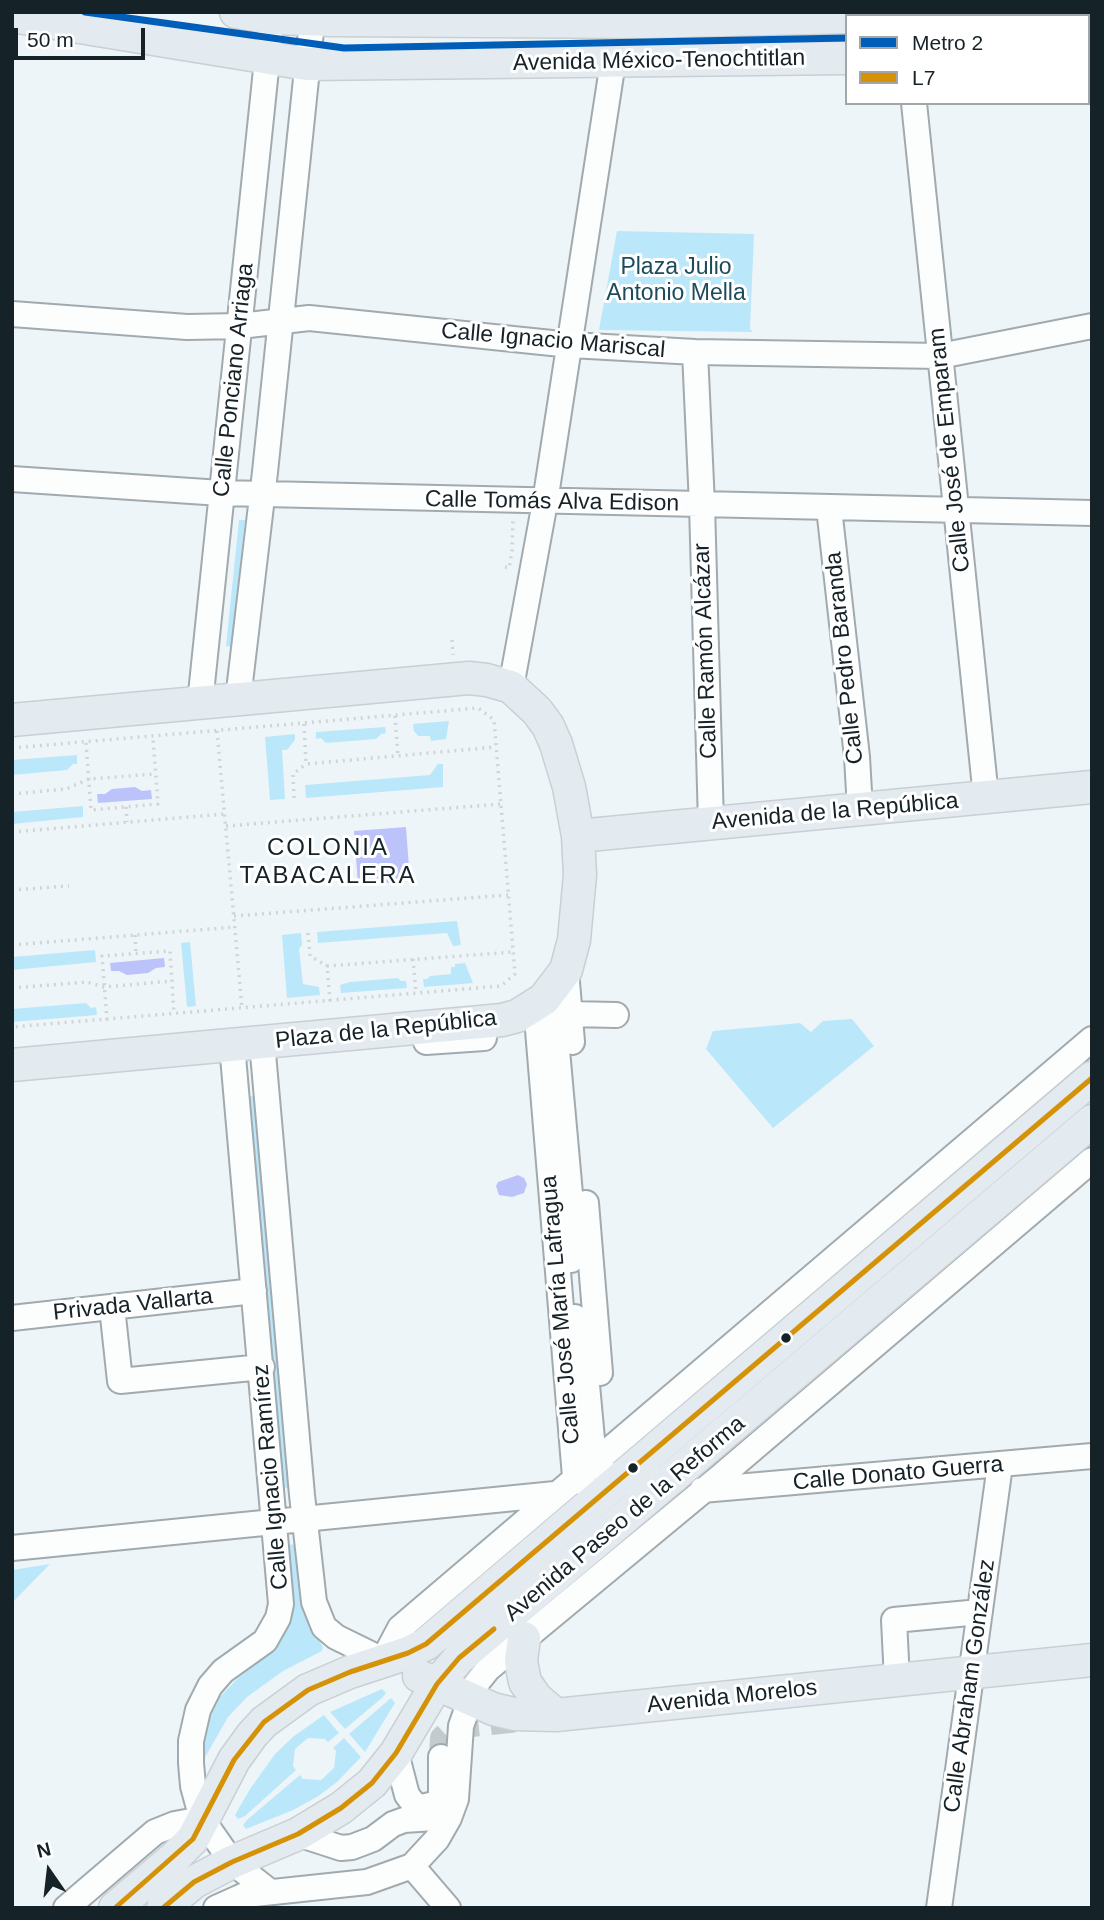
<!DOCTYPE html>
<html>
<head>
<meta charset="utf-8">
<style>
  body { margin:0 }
  #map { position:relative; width:1104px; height:1920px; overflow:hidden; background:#eef5f8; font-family:Helvetica,sans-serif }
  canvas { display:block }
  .frame { position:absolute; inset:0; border:14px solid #152227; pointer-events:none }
  .legend { position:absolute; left:845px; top:14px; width:245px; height:91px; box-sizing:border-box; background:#fff; border:2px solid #a1a7a9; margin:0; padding:9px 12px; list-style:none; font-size:21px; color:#152227 }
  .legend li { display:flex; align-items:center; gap:14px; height:35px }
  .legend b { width:35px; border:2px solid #a1a7a9 }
  .north { position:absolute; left:14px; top:1836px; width:70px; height:70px; -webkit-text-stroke:5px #fff; paint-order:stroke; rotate:346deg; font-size:19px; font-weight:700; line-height:28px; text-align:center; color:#152227 }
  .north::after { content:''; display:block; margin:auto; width:24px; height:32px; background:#152227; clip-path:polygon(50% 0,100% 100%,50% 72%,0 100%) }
  .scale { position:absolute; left:14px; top:28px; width:131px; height:32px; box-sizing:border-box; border:4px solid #152227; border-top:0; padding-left:9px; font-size:21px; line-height:24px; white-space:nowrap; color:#152227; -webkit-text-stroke:5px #fff; paint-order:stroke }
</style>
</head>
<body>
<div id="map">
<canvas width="1104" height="1920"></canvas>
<div class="frame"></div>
<ul class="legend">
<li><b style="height:9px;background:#005eb8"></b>Metro 2</li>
<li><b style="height:9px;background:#d59206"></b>L7</li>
</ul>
<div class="north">N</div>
<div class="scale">50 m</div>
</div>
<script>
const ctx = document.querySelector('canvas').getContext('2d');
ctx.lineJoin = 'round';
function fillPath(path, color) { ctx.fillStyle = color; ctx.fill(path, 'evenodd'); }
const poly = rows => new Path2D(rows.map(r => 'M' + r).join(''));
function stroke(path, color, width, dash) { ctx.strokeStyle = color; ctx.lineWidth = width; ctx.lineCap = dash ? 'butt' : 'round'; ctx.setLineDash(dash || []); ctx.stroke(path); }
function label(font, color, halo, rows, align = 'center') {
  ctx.font = font + ' Helvetica,sans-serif'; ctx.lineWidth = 6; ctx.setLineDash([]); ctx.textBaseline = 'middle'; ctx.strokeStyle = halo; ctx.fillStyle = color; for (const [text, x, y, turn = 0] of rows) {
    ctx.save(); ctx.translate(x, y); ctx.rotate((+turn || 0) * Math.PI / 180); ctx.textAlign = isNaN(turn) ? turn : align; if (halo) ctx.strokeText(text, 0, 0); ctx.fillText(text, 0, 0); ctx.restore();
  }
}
fillPath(poly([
  [617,231,754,234,750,329,753,332,599,330],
  [239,520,245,520,231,647,226,646],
  [449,721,446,739,431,741,430,736,418,736,414,731,413,724],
  [385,727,386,733,381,734,376,739,326,743,321,738,316,739,316,732],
  [295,734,295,740,287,750,282,750,285,799,270,800,265,737],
  [77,755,77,764,73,764,67,770,12,775,12,760],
  [438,764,443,764,443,787,306,798,305,785,430,775],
  [83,806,83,817,12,824,12,812],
  [457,921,461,945,453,946,447,933,318,943,317,932],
  [301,933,302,945,299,949,303,984,319,987,320,995,287,998,282,935],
  [190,942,196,1006,187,1007,181,943],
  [95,950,96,962,12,970,12,957],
  [465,963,473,983,424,987,423,979,427,979,430,976,451,974,451,967,455,967,455,964],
  [398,978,401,981,406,981,407,988,341,993,340,985,350,982],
  [86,1003,91,1008,96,1007,97,1015,12,1022,12,1009],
  [852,1019,874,1046,773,1128,706,1049,713,1031,800,1023,811,1032,823,1021],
  [254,1096,292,1487,284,1488,246,1097],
  [298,1544,312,1629,323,1647,322,1651,283,1671,247,1697,228,1717,203,1761,202,1743,207,1724,220,1697,237,1679,273,1650,282,1635,287,1545],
  [50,1564,12,1603,12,1570],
  [382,1689,386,1693,383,1697,345,1729,330,1712],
  [391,1698,395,1703,365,1752,349,1734],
  [324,1715,339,1733,328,1742,325,1739,308,1738,295,1749,293,1766,296,1770,245,1816,238,1819,235,1815,250,1789,275,1754,294,1736],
  [344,1738,361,1757,337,1782,317,1797,293,1810,246,1829,243,1825,248,1819,300,1775,303,1779,321,1780,334,1768,336,1751,333,1748]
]), '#bae8fa');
fillPath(poly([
  [135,787,142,791,151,790,152,799,98,803,97,794,105,794,112,789],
  [406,827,410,881,358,885,354,831],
  [164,958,165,967,156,968,148,973,127,975,119,971,111,971,110,963],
  [518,1175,524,1178,527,1184,524,1193,512,1197,499,1195,496,1186,498,1182]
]), '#bcc3fb');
stroke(poly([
  [441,1757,442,1738,454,1727,519,1720]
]), '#c3cbce', 24, [24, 12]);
const minor = poly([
  [914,103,986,797],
  [12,314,187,327,240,326,309,318,571,345,695,352,940,356,1092,326],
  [695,352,702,505,711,823],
  [12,479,221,493,1092,513],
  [829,508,857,757,860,809],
  [511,687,545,502,613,62],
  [238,699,265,472,313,12],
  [200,703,272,12],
  [566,970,572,1042],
  [536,1006,575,1477,583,1483],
  [570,1014,616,1015],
  [554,1017,572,1216,571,1260],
  [262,1042,302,1495,314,1602,324,1627,336,1637,383,1660,400,1628,1092,1039],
  [426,1042,484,1038],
  [232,1045,281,1604,278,1618,265,1641,223,1671,210,1686,198,1710,191,1741,191,1763,193,1786,202,1819,232,1862,269,1891],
  [586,1203,600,1373],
  [112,1307,120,1381,262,1367],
  [575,1317,585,1363,594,1461,616,1483,676,1479],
  [12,1318,254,1291],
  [702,1490,1092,1456],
  [12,1548,555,1494],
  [897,1680,894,1620,980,1612],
  [396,1753,407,1795,414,1804,422,1807,437,1803,441,1796,441,1757],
  [298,1834,341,1848,352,1847,373,1839,393,1824,404,1820,434,1818],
  [412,1866,448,1908],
  [66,1908,155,1832,175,1824,202,1819],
  [216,1908,245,1895,367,1882,412,1866,437,1839,449,1818,456,1799,461,1726,476,1684,488,1669,721,1476,1092,1160],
  [939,1908,1000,1465]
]);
const major = poly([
  [236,12,272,18,332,20,643,22,847,17],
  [12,16,307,64,847,58],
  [884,16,1092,14],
  [1088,57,1092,57],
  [12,720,469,678,487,680,511,687,537,711,548,726,556,744,569,787,578,836,580,875,574,940,566,970,544,999,517,1016,502,1020,12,1065],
  [578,836,1092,787],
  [524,1638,521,1661,525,1682,536,1698,556,1715],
  [419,1676,493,1709,514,1714,556,1715,1092,1660],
  [115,1908,174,1858,193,1839,234,1760,252,1735,264,1722,308,1690,350,1672,408,1653,426,1644,1092,1078],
  [163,1908,194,1882,232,1862,298,1834,341,1808,372,1783,396,1753,437,1684,459,1658,1092,1121]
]);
stroke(minor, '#a1aaae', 28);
stroke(major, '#cacfd1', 35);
stroke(poly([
  [505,567,509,568,512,551,513,518],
  [452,640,453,655],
  [395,716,398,756],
  [304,724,306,764,496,747],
  [217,731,242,1008],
  [86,743,91,810,158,804,153,738],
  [12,748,478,708,494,720,515,974,501,986,12,1027],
  [12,794,66,789,89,779,155,774],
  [294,798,293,774,306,764],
  [126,807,127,822],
  [226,826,501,804],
  [12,832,225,814],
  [12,890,69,886],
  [234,916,508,895],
  [308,933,310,956,327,966],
  [135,935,136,953],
  [12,945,235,927],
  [413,959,416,993],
  [12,988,87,982,104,987,172,981],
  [330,1001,327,966,513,952],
  [107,1020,102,956,170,951,174,1014]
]), '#d1d4d5', 3.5, [2, 5]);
stroke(minor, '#fcfefe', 24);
stroke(major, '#e3eaf0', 32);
stroke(poly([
  [115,1908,193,1839,234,1760,264,1722,308,1690,350,1672,408,1653,426,1644,1092,1078],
  [163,1908,194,1882,232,1862,298,1834,341,1808,372,1783,396,1753,437,1684,459,1658,494,1629]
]), '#d59206', 5);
stroke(poly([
  [85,12,344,48,847,38]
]), '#005eb8', 7);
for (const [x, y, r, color] of [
  [786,1338,6,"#152227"],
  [633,1468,6,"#152227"]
]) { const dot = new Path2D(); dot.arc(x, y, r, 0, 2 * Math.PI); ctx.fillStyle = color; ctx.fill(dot); stroke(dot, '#fff', 2.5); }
label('23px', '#152227', '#fff', [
  ["Avenida México-Tenochtitlan",659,61,-1],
  ["Calle Ignacio Mariscal",553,341,5],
  ["Calle Ponciano Arriaga",234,380,-84],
  ["Calle José de Emparam",950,450,-96],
  ["Calle Tomás Alva Edison",552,502,1],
  ["Calle Ramón Alcázar",706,651,-92],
  ["Calle Pedro Baranda",845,658,-96],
  ["Avenida de la República",835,812,-5],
  ["Plaza de la República",386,1030,-6],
  ["Privada Vallarta",133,1305,-6],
  ["Calle José María Lafragua",561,1310,-95],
  ["Calle Donato Guerra",898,1474,-5],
  ["Calle Ignacio Ramírez",271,1477,-95],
  ["Avenida Paseo de la Reforma",625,1519,-40],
  ["Calle Abraham González",970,1686,-82],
  ["Avenida Morelos",732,1697,-6]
]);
label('23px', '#1d4b5b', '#fff', [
  ["Plaza Julio",676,268],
  ["Antonio Mella",676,294]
]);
ctx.letterSpacing = '2px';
label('24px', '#152227', '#fff', [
  ["COLONIA",328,848],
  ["TABACALERA",328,876]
]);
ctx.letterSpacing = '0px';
</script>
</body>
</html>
